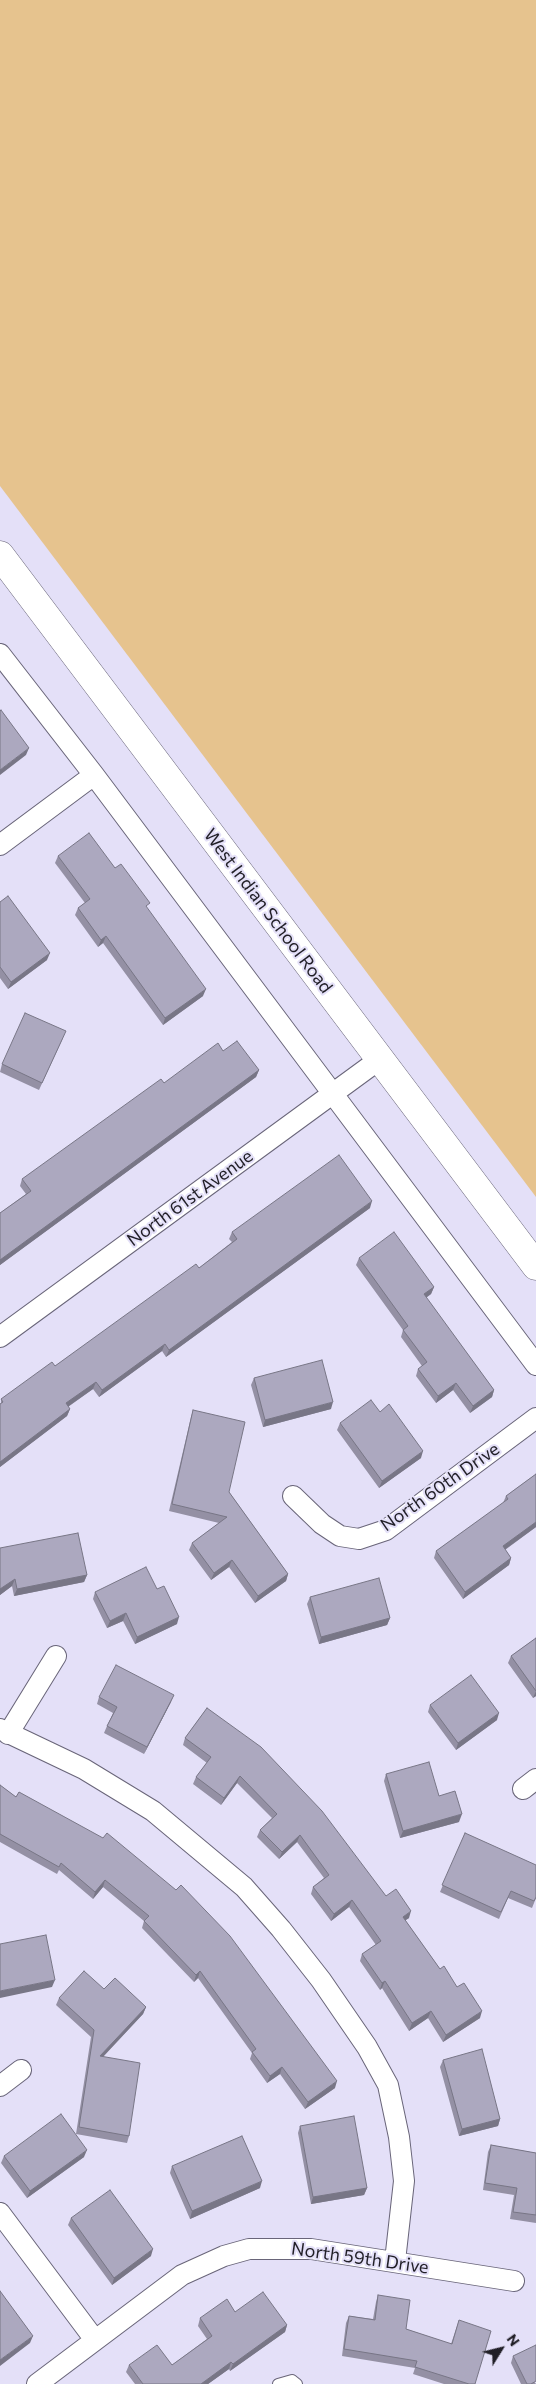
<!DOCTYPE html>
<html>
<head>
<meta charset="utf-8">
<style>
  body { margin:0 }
  #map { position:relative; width:536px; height:2384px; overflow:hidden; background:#e4e0f8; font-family:Commissioner,sans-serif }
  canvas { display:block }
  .north { position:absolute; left:476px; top:2324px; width:50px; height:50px; -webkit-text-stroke:4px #e4e0f8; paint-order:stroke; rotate:54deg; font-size:14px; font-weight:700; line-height:20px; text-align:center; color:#211f27 }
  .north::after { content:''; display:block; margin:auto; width:18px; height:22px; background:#211f27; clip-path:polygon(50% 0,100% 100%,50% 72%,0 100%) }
</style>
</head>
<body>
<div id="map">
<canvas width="536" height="2384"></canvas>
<div class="north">N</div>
</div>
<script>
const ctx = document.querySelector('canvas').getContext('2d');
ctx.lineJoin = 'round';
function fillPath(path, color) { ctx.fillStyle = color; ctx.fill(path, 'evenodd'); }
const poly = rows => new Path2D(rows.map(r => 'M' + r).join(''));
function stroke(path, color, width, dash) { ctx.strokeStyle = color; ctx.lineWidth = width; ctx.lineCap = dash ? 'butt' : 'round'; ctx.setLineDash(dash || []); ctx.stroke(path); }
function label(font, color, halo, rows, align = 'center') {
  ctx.font = font + ' Commissioner,sans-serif'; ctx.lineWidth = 4; ctx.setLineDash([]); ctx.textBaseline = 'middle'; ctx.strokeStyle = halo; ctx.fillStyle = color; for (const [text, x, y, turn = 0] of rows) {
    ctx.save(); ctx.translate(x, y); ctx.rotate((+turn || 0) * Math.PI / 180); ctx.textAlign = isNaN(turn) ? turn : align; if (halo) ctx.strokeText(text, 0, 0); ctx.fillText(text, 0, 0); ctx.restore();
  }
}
fillPath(poly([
  [0,0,536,0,536,1197,0,486]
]), '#e6c38e');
const lane = poly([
  [278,2384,292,2380,297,2384]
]);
const street = poly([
  [0,654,94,775,536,1365],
  [0,845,94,775],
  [0,1337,380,1059],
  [293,1496,322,1524,340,1536,359,1539,386,1530,536,1418],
  [0,1729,84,1769,153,1811,244,1887,281,1929,321,1980,367,2047,388,2085,399,2137,404,2181,395,2261],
  [8,1734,56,1656],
  [523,1789,536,1779],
  [0,2086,21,2070],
  [0,2213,95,2340],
  [37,2384,182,2275,224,2256,249,2249,311,2249,514,2281]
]);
const secondary = poly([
  [0,555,536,1266]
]);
stroke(lane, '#696579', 12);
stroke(street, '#696579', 22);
stroke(secondary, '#696579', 29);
stroke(lane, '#fff', 10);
stroke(street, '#fff', 20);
stroke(secondary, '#fff', 28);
fillPath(poly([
  [58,856,115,868,148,910,203,996,163,1025,103,943,98,947,75,915,78,908,85,903,55,863],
  [0,902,47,960,8,989,0,978],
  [63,1038,39,1090,0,1072,2,1064],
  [223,1051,259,1070,256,1077,0,1265,0,1213,26,1194,20,1186,22,1179,164,1083],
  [370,1208,166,1357,162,1351,99,1397,93,1389,68,1407,70,1409,67,1416,0,1467,1,1399,55,1366,199,1268,232,1242,229,1239,232,1232],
  [359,1258,434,1287,431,1294,426,1298,494,1390,492,1397,470,1413,453,1390,436,1403,416,1376,418,1369,422,1366,401,1337,403,1330,356,1265],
  [254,1378,331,1409,263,1427,251,1385],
  [193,1410,229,1492,288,1574,286,1581,255,1603,229,1567,211,1580,189,1550,192,1543,219,1523,169,1511,191,1417],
  [380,1412,421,1458,379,1488,337,1430,340,1423],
  [536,1474,536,1527,505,1550,511,1558,509,1565,463,1599,434,1558,436,1551,503,1503,506,1496],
  [0,1548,87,1575,84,1582,14,1596,12,1586,0,1595],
  [157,1589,177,1624,135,1644,123,1621,107,1628,93,1599,95,1592],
  [310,1597,390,1618,387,1625,319,1644,307,1604],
  [536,1638,536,1696,533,1698,508,1663,511,1656],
  [99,1697,171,1702,144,1754,104,1733,107,1726,113,1713,97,1704],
  [430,1705,497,1720,456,1750,428,1712],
  [207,1708,386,1896,409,1918,405,1920,440,1969,457,1987,480,2018,443,2042,428,2018,409,2031,382,1988,380,1990,360,1961,362,1954,376,1945,349,1907,331,1921,311,1894,313,1887,324,1878,297,1842,279,1859,257,1837,260,1830,272,1818,237,1783,221,1805,193,1784,196,1777,207,1763,183,1745,185,1738],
  [386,1774,439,1796,459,1822,400,1838,384,1781],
  [0,1785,16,1797,19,1792,335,2088,305,2109,280,2074,267,2083,250,2059,252,2053,198,1978,194,1982,142,1928,144,1921,103,1887,93,1899,59,1870,57,1874,0,1842],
  [465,1833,536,1898,532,1908,508,1898,499,1919,440,1892],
  [59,1998,146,2007,143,2014,103,2057,129,2136,127,2143,76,2134,91,2037,56,2005],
  [443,2060,500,2119,498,2126,459,2136,440,2067],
  [300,2126,367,2188,364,2195,311,2204,298,2133],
  [491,2145,536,2153,536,2223,510,2219,514,2195,483,2190,488,2152],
  [4,2156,84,2157,27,2198,1,2163],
  [172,2166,260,2188,190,2219,170,2173],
  [71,2218,151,2256,112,2285,68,2225],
  [378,2295,406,2329,451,2344,459,2320,475,2384,444,2384,413,2374,415,2368,342,2356,346,2323,349,2316,373,2319,376,2302],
  [235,2312,287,2325,285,2332,230,2371,229,2369,208,2384,135,2384,126,2372,129,2365,172,2365,207,2339,198,2326,200,2318],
  [513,2356,536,2384,521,2384,511,2363]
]), '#9490a4');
fillPath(poly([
  [29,748,26,755,0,775,0,770],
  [106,936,103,943,98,947,101,940],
  [50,953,47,960,8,989,11,982],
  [206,989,203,996,163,1025,165,1018],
  [259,1070,256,1077,0,1265,0,1260],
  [372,1201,370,1208,166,1357,169,1350],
  [434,1287,431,1294,421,1301,424,1294],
  [165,1344,162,1351,99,1397,102,1390],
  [96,1382,93,1389,63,1410,66,1403],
  [456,1383,453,1390,436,1403,438,1396],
  [494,1390,492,1397,470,1413,473,1406],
  [333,1402,331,1409,263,1427,265,1420],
  [70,1409,67,1416,0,1467,0,1462],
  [423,1451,421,1458,379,1488,382,1481],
  [536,1522,536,1527,500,1553,503,1546],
  [511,1558,509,1565,463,1599,465,1592],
  [232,1560,229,1567,211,1580,214,1573],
  [288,1574,286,1581,255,1603,258,1596],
  [87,1575,84,1582,14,1596,17,1589],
  [15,1579,12,1586,0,1595,0,1589],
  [126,1613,123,1621,107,1628,110,1621],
  [179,1617,177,1624,135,1644,137,1637],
  [390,1618,387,1625,319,1644,321,1637],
  [536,1691,536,1696,533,1698],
  [174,1695,171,1702,144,1754,147,1747],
  [499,1713,497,1720,456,1750,458,1743],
  [240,1776,237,1783,221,1805,224,1798],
  [462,1814,459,1822,400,1838,403,1831],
  [300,1835,297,1842,279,1859,282,1852],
  [105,1880,103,1887,93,1899,95,1892],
  [352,1900,349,1907,331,1921,334,1914],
  [411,1911,409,1918,400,1924,403,1917],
  [200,1971,198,1978,194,1982,196,1975],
  [55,1980,52,1987,0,1998,0,1991],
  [385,1981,382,1988,380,1990,382,1983],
  [146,2007,143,2014,97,2063,100,2056],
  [431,2011,428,2018,409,2031,412,2023],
  [482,2011,480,2018,443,2042,446,2035],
  [282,2067,280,2074,267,2083,270,2076],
  [337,2081,335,2088,305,2109,308,2102],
  [500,2119,498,2126,459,2136,462,2129],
  [87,2150,84,2157,27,2198,30,2191],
  [262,2181,260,2188,190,2219,192,2211],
  [367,2188,364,2195,311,2204,313,2197],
  [153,2249,151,2256,112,2285,114,2278],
  [287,2325,285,2332,230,2371,233,2364],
  [33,2336,30,2343,0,2366,0,2360],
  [231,2362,229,2369,208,2384,201,2384]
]), '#787686');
const building = poly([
  [1,710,29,748,0,770,0,711,1,710],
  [89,833,115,868,121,864,150,903,146,906,206,989,165,1018,106,936,101,940,78,908,90,899,58,856,89,833],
  [8,896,50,953,11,982,0,967,0,902,8,896],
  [25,1013,66,1031,42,1083,2,1064,25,1013],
  [237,1041,259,1070,0,1260,0,1213,31,1191,22,1179,161,1079,164,1083,218,1043,223,1051,237,1041],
  [339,1155,372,1201,169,1350,165,1344,102,1390,96,1382,66,1403,70,1409,0,1462,0,1404,3,1402,1,1399,52,1362,55,1366,196,1264,199,1268,237,1239,232,1232,339,1155],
  [394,1232,434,1287,424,1294,494,1390,473,1406,456,1383,438,1396,418,1369,427,1362,403,1330,408,1326,359,1258,394,1232],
  [322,1360,333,1402,265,1420,254,1378,322,1360],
  [371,1400,380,1412,389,1404,423,1451,382,1481,340,1423,371,1400],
  [193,1410,245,1422,229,1492,288,1574,258,1596,232,1560,214,1573,192,1543,227,1517,172,1504,193,1410],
  [536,1474,536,1522,503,1546,511,1558,465,1592,436,1551,508,1499,506,1496,536,1474],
  [78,1533,87,1575,17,1589,15,1579,0,1589,0,1548,78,1533],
  [146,1567,157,1589,164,1586,179,1617,137,1637,126,1613,110,1621,95,1592,146,1567],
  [379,1578,390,1618,321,1637,310,1597,379,1578],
  [536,1638,536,1691,511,1656,536,1638],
  [116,1665,174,1695,147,1747,107,1726,117,1707,99,1697,116,1665],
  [471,1675,499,1713,458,1743,430,1705,471,1675],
  [207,1708,261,1747,322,1811,386,1896,396,1889,411,1911,403,1917,440,1969,444,1966,457,1987,464,1983,482,2011,446,2035,431,2011,412,2023,385,1981,382,1983,362,1954,381,1941,352,1900,334,1914,313,1887,329,1875,300,1835,282,1852,260,1830,277,1814,240,1776,224,1798,196,1777,211,1757,185,1738,207,1708],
  [429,1762,439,1796,455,1791,462,1814,403,1831,386,1774,429,1762],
  [0,1785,16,1797,19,1792,103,1838,107,1833,176,1890,181,1885,230,1936,337,2081,308,2102,282,2067,270,2076,252,2052,256,2049,200,1971,196,1975,144,1921,149,1916,105,1880,95,1892,61,1863,59,1867,0,1834,0,1785],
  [465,1833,536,1865,536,1897,534,1901,511,1891,501,1912,442,1885,465,1833],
  [46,1935,55,1980,0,1991,0,1944,46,1935],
  [84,1971,104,1989,115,1978,146,2007,100,2056,140,2063,129,2136,79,2127,94,2030,59,1998,84,1971],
  [482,2049,500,2119,462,2129,443,2060,482,2049],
  [61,2114,87,2150,30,2191,4,2156,61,2114],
  [354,2116,367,2188,313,2197,300,2126,354,2116],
  [242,2136,262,2181,192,2211,172,2166,242,2136],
  [491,2145,536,2153,536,2215,513,2212,517,2188,485,2183,491,2145],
  [110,2190,153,2249,114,2278,71,2218,110,2190],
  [0,2291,33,2336,0,2360,0,2291],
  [263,2292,287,2325,233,2364,231,2362,201,2384,143,2384,129,2365,157,2345,172,2365,212,2336,200,2318,227,2299,235,2312,263,2292],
  [378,2295,410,2300,406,2329,452,2344,459,2320,491,2331,475,2384,469,2384,415,2367,417,2361,344,2349,349,2316,375,2320,378,2295],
  [536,2345,536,2381,531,2384,527,2384,513,2356,536,2345]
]);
fillPath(building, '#aca8bf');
stroke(building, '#787686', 1);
label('18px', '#211f27', '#e4e0f8', [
  ["West Indian School Road",268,911,53],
  ["North 61st Avenue",190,1198,-36],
  ["North 60th Drive",440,1487,-35],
  ["North 59th Drive",360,2258,8]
]);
</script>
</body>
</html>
